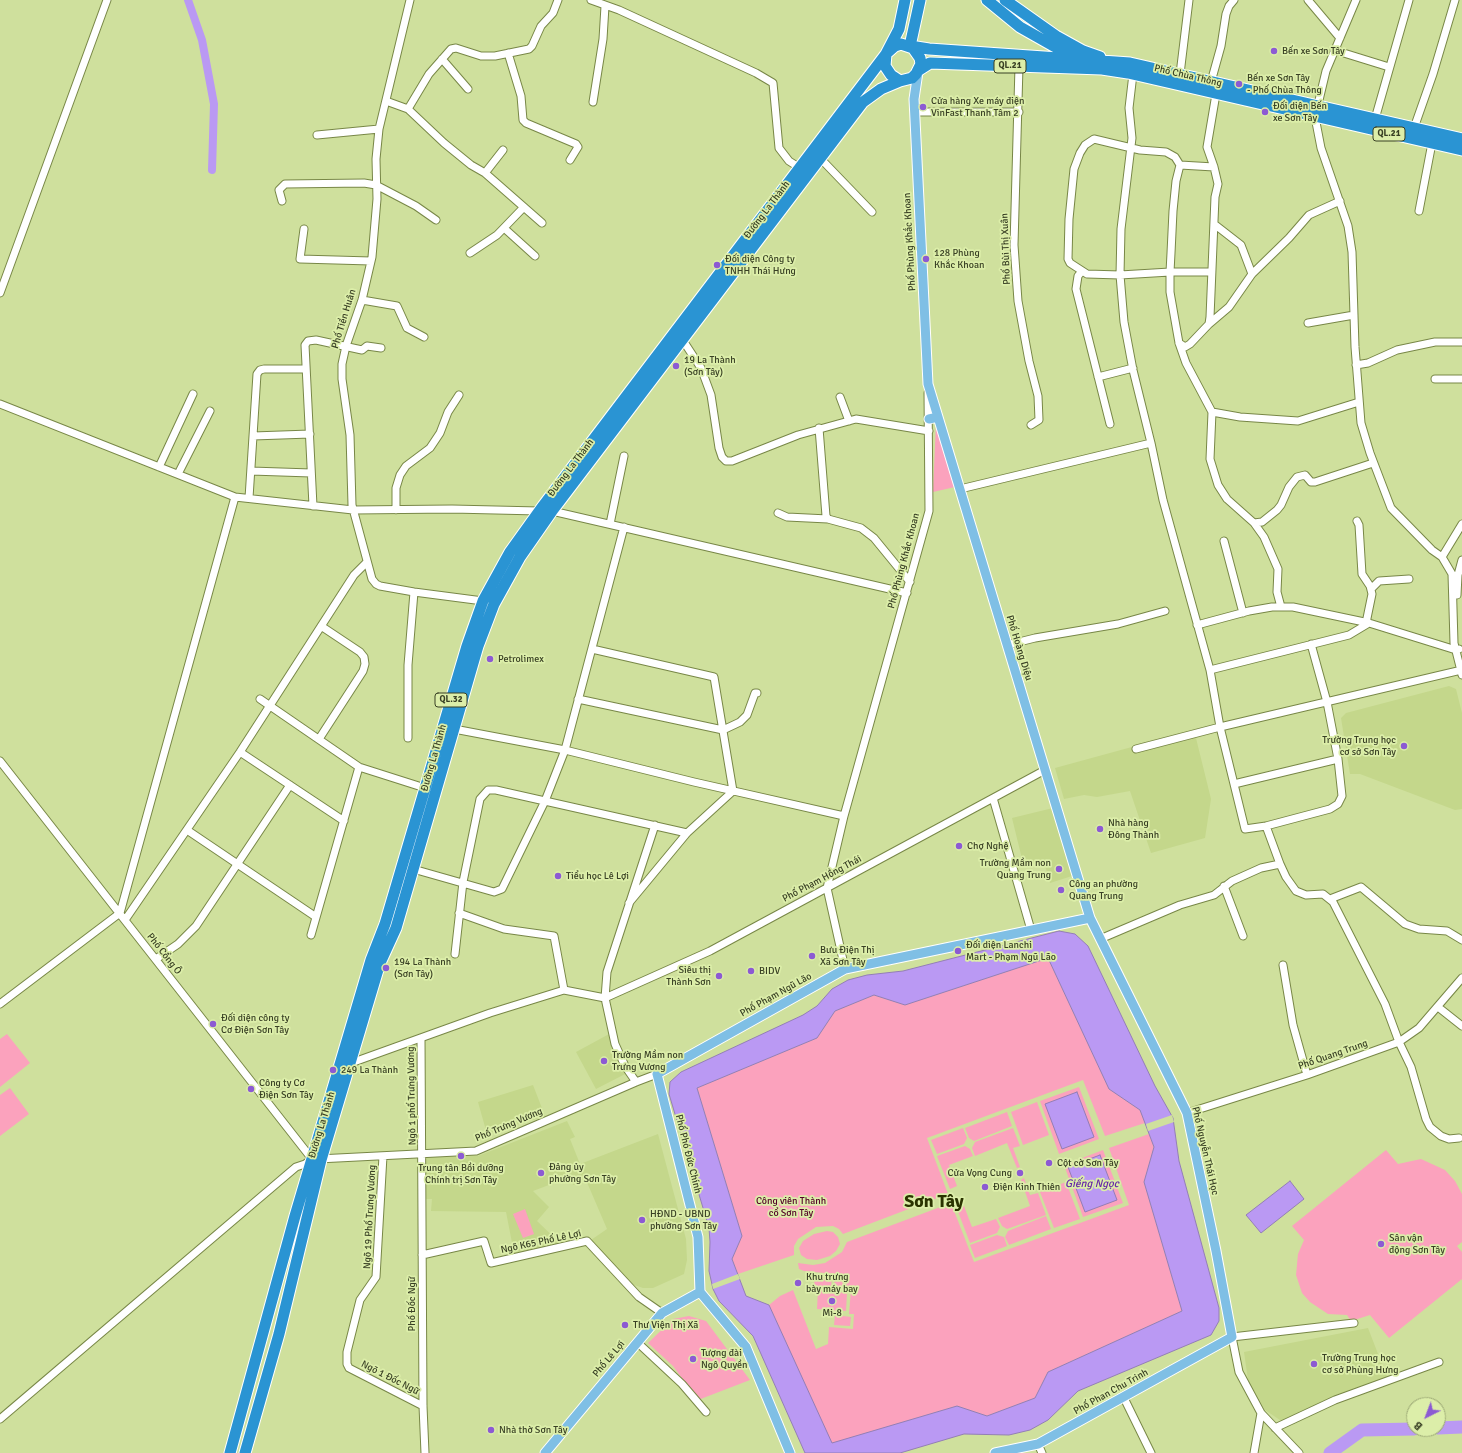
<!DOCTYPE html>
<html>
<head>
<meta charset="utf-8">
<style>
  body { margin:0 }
  #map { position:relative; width:1462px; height:1453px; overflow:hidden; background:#cfe09d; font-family:Signika,sans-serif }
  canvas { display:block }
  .north { position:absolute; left:1406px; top:1397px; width:40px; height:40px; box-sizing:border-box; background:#dceea9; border:1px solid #9ba874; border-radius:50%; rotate:222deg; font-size:11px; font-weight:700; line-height:16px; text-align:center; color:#394024 }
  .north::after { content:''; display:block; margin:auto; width:14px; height:18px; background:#8c5ad3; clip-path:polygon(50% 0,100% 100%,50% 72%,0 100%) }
</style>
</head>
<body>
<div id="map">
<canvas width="1462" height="1453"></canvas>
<div class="north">B</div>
</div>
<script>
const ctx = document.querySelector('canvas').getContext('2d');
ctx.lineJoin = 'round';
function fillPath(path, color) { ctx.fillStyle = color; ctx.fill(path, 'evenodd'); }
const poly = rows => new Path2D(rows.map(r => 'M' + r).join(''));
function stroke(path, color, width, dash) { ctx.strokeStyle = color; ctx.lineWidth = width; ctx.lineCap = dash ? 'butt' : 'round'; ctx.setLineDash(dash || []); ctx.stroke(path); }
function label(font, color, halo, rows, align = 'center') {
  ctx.font = font + ' Signika,sans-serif'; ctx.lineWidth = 3.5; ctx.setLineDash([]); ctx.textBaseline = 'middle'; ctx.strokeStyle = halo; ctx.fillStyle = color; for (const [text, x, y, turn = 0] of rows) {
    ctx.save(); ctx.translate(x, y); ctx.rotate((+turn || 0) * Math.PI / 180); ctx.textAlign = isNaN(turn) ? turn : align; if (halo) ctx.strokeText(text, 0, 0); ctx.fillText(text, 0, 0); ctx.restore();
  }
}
fillPath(poly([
  [1449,686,1456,689,1462,713,1462,809,1455,810,1360,774,1350,774,1341,718,1346,713],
  [1194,730,1211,799,1205,838,1151,853,1130,791,1097,797,1084,795,1064,799,1055,768],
  [1053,808,1072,876,1050,883,1044,862,1024,867,1012,818],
  [611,1033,631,1071,596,1089,576,1052],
  [533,1085,545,1116,487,1134,478,1102],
  [567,1121,575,1137,570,1139,580,1164,658,1134,686,1239,687,1260,684,1274,653,1288,643,1288,634,1285,591,1240,607,1229,586,1180,573,1185,570,1177,533,1191,549,1207,537,1221,564,1247,515,1258,506,1212,431,1211,432,1199,425,1199,425,1157,478,1156],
  [1368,1328,1387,1377,1307,1409,1283,1422,1265,1410,1248,1380,1244,1352]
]), '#c4d78b');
fillPath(poly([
  [936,423,955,487,933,492],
  [1048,958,1109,1089,1140,1110,1145,1123,1105,1136,1083,1080,927,1138,948,1194,843,1234,839,1229,833,1226,816,1227,798,1239,794,1246,794,1255,738,1274,732,1259,742,1236,697,1088,817,1038,835,1011,874,995,905,1005],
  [7,1034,30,1063,0,1087,0,1039],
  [1079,1087,1099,1139,1059,1154,1040,1101],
  [10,1088,29,1114,0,1136,0,1095],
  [1037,1102,1049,1135,1023,1145,1011,1112],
  [1007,1112,1012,1126,974,1141,969,1138,965,1128],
  [963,1128,967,1138,964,1144,937,1154,931,1140],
  [1013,1128,1020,1146,1013,1148,1020,1167,1017,1168,1007,1143,975,1156,972,1148,975,1142],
  [1149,1134,1154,1147,1144,1182,1182,1311,1048,1372,1035,1398,987,1416,957,1406,831,1444,769,1305,780,1296,793,1290,816,1349,828,1344,829,1327,853,1329,854,1314,849,1314,851,1290,834,1288,835,1274,804,1271,799,1269,798,1263,813,1265,825,1263,842,1252,847,1242,951,1203,974,1262,1129,1205,1109,1148],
  [965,1146,970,1149,973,1156,949,1165,957,1186,950,1189,937,1156],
  [1103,1150,1123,1203,1083,1217,1064,1165],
  [1386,1150,1398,1164,1421,1159,1445,1170,1455,1181,1462,1194,1462,1242,1457,1246,1462,1252,1462,1279,1389,1338,1370,1315,1351,1321,1347,1315,1328,1314,1310,1302,1302,1293,1296,1275,1298,1254,1304,1240,1292,1226],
  [1024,1178,1030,1195,1038,1193,1046,1215,1007,1229,1002,1226,998,1218,1030,1206,1021,1180],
  [1066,1182,1080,1219,1054,1228,1040,1192],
  [964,1206,972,1227,996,1219,1000,1227,997,1233,970,1243,957,1209],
  [525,1209,534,1234,523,1238,513,1214],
  [1046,1216,1051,1229,1009,1245,1005,1237,1008,1231],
  [827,1231,833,1232,838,1237,840,1244,836,1251,830,1256,817,1260,807,1259,801,1255,799,1248,803,1241,814,1234],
  [997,1235,1004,1237,1007,1246,975,1258,970,1245],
  [815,1275,832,1277,831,1288,814,1286],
  [818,1290,847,1293,846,1311,817,1309],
  [835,1315,851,1317,850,1326,834,1325],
  [689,1316,706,1321,750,1380,698,1400,673,1366,648,1343,673,1319]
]), '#fba2bd');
const water = poly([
  [1059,931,1075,934,1088,946,1155,1086,1173,1118,1179,1161,1219,1308,1219,1321,1211,1335,1078,1391,1048,1420,1030,1430,1009,1435,964,1434,900,1453,805,1453,753,1336,719,1301,713,1289,709,1271,710,1242,709,1228,669,1094,670,1082,681,1072,803,1015,817,1006,832,989,848,980,867,975,903,971,1059,931],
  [1048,958,1109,1089,1140,1110,1154,1147,1144,1182,1182,1311,1048,1372,1035,1398,987,1416,957,1406,832,1443,769,1305,746,1296,732,1259,742,1236,697,1088,817,1038,835,1011,874,995,905,1005,1048,958],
  [1077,1092,1094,1137,1062,1149,1045,1104,1077,1092],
  [1100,1155,1117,1200,1085,1212,1068,1167,1100,1155],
  [1290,1181,1304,1199,1261,1233,1246,1215,1290,1181]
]);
fillPath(water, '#ba99f3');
stroke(water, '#937eb5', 1);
fillPath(poly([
  [1172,1115,1174,1122,1148,1131,1146,1124],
  [738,1274,740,1279,713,1289,712,1284]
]), '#cfe09d');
stroke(poly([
  [188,0,202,40,214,104,212,170]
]), '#ba99f3', 8);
stroke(poly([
  [1438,1428,1462,1427],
  [1330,1453,1362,1430,1414,1429]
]), '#ba99f3', 13);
const minor = poly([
  [410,0,379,129,376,159,377,199,372,257,362,300,346,346,342,364,342,379,350,435,352,505,372,579,376,584,380,586,414,592,483,601],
  [591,0,619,10,756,73,773,83,779,148,789,161,800,168],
  [1308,0,1340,38],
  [1356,0,1326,71,1315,117,1321,148,1348,226,1352,252,1355,347,1361,423,1370,453,1391,508,1432,550,1442,557,1452,574,1454,643,1462,675],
  [1334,50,1389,67],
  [508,53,521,96,523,120,526,123,576,144,578,147,570,160],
  [442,59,468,89],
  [1019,66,1014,245,1018,301,1029,361,1038,396,1039,420,1031,425],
  [1133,74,1129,108,1132,138,1121,229,1120,275,1124,322,1133,370,1151,443,1163,500,1210,670,1220,727,1245,829,1266,826,1330,809,1338,804,1342,796,1338,759,1327,702,1311,644],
  [1180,74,1189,0],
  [1211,82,1221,46,1226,14,1229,6,1234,0],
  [386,101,408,109,444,143,471,165,485,173,542,223],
  [593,102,603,39,605,6],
  [408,109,429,74,451,49,456,48,481,56,495,56,529,49,532,46,541,26,553,13,558,0],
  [915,112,1019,112],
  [1375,119,1409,0],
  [1414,128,1433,74,1455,0],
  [317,135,379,129],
  [820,158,872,212],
  [1180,165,1214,167],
  [485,173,503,150],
  [282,201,279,190,285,184,364,183,376,185,416,206,436,220],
  [1419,211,1432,143],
  [1214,224,1241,245,1252,274],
  [504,228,535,256],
  [304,229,300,259,371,261],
  [470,253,497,235,524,207],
  [1082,271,1078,276,1076,289,1110,424],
  [1211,272,1170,272,1120,275,1087,274,1070,263,1068,259,1069,219,1074,169,1080,153,1085,145,1094,139,1140,150,1166,152,1175,157,1180,165,1176,181,1173,211,1171,253,1170,272,1170,292,1179,343,1186,363,1212,412,1240,417,1298,421,1359,402],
  [0,293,107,0],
  [362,300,397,306,407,328,424,337],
  [1308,323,1354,315],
  [1209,324,1229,307,1252,274,1289,238,1309,215,1340,201],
  [682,339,701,368,711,395,719,448,722,457,726,461,732,461,798,435,856,419,929,431],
  [1179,343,1185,347,1190,344,1209,324,1210,317,1215,197,1218,184,1214,167,1207,147,1216,94],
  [1356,365,1368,363,1397,350,1435,342,1462,342],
  [1098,377,1133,368],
  [1435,379,1462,379],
  [840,397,849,421],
  [0,404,235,497,353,510,452,509,539,511],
  [1212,412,1210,459,1218,485,1227,499,1254,523,1262,522,1277,510,1281,505,1289,487,1297,477,1305,475,1311,482,1315,482,1373,463],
  [819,428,826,516,828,519,861,528,874,538,910,582],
  [253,436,310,434],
  [159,467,193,394],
  [251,471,311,473],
  [178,474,210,411],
  [960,489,1151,443],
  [249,498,257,374,260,370,264,369,306,369],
  [313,506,305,345,308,341,316,340,362,350,367,346,381,348],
  [396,510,396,488,400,475,406,466,430,448,440,433,448,412,459,395],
  [552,511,907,593],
  [778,513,787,517,828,519],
  [1357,521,1359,525,1362,574,1370,586,1372,594,1366,623],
  [1254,523,1264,537,1278,569,1277,592,1281,607],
  [610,524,624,456],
  [1224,541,1243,613],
  [1442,557,1462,524],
  [1371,589,1379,581,1409,579],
  [1457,595,1458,575,1462,560],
  [1197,625,1249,611,1272,607,1293,607,1369,623,1456,650,1459,649],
  [1007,645,1035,638,1118,624,1165,611],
  [592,649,714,677,733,791,687,833,629,903],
  [1210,670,1349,635,1369,623],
  [260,699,359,767,425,788],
  [578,699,723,730,740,722,747,715,755,693,757,693],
  [454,729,565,750,694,782,844,816],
  [408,738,408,665,414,592],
  [319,739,363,671,365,664,364,657,360,652,321,626],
  [1136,749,1220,727,1462,670],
  [240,752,344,821],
  [0,761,312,1159],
  [1234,784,1338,759],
  [993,798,1031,930],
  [1266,826,1280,864],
  [187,830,316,917],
  [413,869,494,892,502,889,545,801,565,750,624,527],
  [1224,886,1243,936],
  [1330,899,1361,887,1405,924,1419,929,1447,931,1462,940],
  [459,913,504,929,554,936,564,990],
  [125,920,240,752,354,575,367,562],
  [311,935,359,767],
  [1100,939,1180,905,1214,895,1232,881,1261,868,1280,864,1286,877,1296,891,1306,895,1323,894,1333,902,1385,1004,1399,1042,1411,1067,1426,1119,1430,1127,1441,1136,1449,1139,1459,1138],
  [455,954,463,882,480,799,488,790,496,790,687,833],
  [156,959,178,944,196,926,290,785],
  [1283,965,1293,1025,1307,1075],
  [845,969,827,888,844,816,929,511,928,393],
  [605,998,710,951,1045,770],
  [0,1004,120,913,235,497],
  [1438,1007,1462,1026],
  [421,1038,423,1406,425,1453],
  [351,1063,490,1013,564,990,605,998],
  [636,1082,625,1066,615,1044,605,998,607,972,655,825],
  [1187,1113,1307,1075,1399,1042,1419,1028,1462,978],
  [383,1156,376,1277,360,1300,347,1352,347,1364,349,1368,423,1406],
  [318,1159,476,1151,636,1082,657,1074],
  [422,1255,484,1241,491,1263,587,1241,639,1297,662,1313],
  [638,1343,682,1384,706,1412],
  [1124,1398,1151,1453],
  [1261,1413,1299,1453],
  [0,1419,296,1167,305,1164,312,1159],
  [1275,1428,1335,1400,1439,1362],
  [1038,1444,1042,1453],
  [1254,1453,1261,1413,1239,1372,1232,1337,1354,1323]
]);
const major = poly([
  [918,72,914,99,928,384,1090,918,1187,1113,1216,1251,1232,1337,1038,1444,995,1453],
  [929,419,938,417],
  [545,1453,662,1313,700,1292],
  [790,1453,746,1347,700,1292,698,1237,657,1074,845,969,1090,918]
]);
const highway = poly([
  [987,0,1020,27,1073,57],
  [1005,0,1056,36,1083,51,1100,57],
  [910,46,929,49,1130,63,1462,139],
  [910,46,920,0],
  [919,70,930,63,1102,69,1128,73,1462,150],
  [230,1453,295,1216,371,960,385,924,467,646,483,601,510,552,543,506,886,54,895,46,901,44,913,48,920,58,921,64,916,74,912,78,900,81,891,75,885,66,886,54,899,29,905,0],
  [245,1453,279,1334,321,1160,380,963,396,928,478,646,494,604,520,557,552,511,863,102,881,89,900,81]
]);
stroke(minor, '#788747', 9);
stroke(major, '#fff', 11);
stroke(highway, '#fff', 13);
stroke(minor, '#fff', 7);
stroke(major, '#7fbfe5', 9);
stroke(highway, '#2a94d3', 11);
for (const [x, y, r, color] of [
  [1274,51,4,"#8c5ad3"],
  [1239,84,4,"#8c5ad3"],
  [923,107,4,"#8c5ad3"],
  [1265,112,4,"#8c5ad3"],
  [926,259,4,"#8c5ad3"],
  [717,265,4,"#8c5ad3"],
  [676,366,4,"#8c5ad3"],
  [490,659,4,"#8c5ad3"],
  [1404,746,4,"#8c5ad3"],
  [1100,829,4,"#8c5ad3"],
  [959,846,4,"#8c5ad3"],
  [1059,869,4,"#8c5ad3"],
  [558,876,4,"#8c5ad3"],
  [1061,890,4,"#8c5ad3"],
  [958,951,4,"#8c5ad3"],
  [812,956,4,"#8c5ad3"],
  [386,968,4,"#8c5ad3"],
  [751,971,4,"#8c5ad3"],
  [719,976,4,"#8c5ad3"],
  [213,1024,4,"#8c5ad3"],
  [604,1061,4,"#8c5ad3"],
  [333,1070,4,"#8c5ad3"],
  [251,1089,4,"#8c5ad3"],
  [461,1156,4,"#8c5ad3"],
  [1049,1163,4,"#8c5ad3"],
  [541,1173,4,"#8c5ad3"],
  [1020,1173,4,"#8c5ad3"],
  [985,1187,4,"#8c5ad3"],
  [642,1220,4,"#8c5ad3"],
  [1381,1244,4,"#8c5ad3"],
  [798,1283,4,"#8c5ad3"],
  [832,1301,4,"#8c5ad3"],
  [625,1325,4,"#8c5ad3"],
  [693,1359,4,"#8c5ad3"],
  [1314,1364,4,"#8c5ad3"],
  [491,1430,4,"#8c5ad3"]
]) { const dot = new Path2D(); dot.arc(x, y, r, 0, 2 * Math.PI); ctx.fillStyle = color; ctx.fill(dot); stroke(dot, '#dceea9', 1.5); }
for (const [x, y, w] of [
  [1010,66,32],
  [1389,134,32],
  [451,700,32]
]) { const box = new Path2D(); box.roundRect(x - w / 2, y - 7, w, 14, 3); ctx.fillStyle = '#dceea9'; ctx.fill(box); stroke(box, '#394024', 1); }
label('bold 9px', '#394024', null, [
  ["QL.21",1010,66],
  ["QL.21",1389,134],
  ["QL.32",451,700]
]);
label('10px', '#394024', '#dceea9', [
  ["Bến xe Sơn Tây",1282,51],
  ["Bến xe Sơn Tây",1247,78],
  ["- Phố Chùa Thông",1247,90],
  ["Cửa hàng Xe máy điện",931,101],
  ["VinFast Thanh Tâm 2",931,113],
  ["Đối diện Bến",1273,106],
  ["xe Sơn Tây",1273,118],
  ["128 Phùng",934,253],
  ["Khắc Khoan",934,265],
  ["Đối diện Công ty",725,259],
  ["TNHH Thái Hưng",725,271],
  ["19 La Thành",684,360],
  ["(Sơn Tây)",684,372],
  ["Petrolimex",498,659],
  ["Trường Trung học",1396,740,"right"],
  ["cơ sở Sơn Tây",1396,752,"right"],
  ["Nhà hàng",1108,823],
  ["Đông Thành",1108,835],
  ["Chợ Nghệ",967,846],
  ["Trường Mầm non",1051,863,"right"],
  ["Quang Trung",1051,875,"right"],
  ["Tiểu học Lê Lợi",566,876],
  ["Công an phường",1069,884],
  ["Quang Trung",1069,896],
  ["Đối diện Lanchi",966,945],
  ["Mart - Phạm Ngũ Lão",966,957],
  ["Bưu Điện Thị",820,950],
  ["Xã Sơn Tây",820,962],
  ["194 La Thành",394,962],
  ["(Sơn Tây)",394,974],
  ["Siêu thị",711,970,"right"],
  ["Thành Sơn",711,982,"right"],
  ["BIDV",759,971],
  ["Đối diện công ty",221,1018],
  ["Cơ Điện Sơn Tây",221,1030],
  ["Trường Mầm non",612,1055],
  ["Trưng Vương",612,1067],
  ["249 La Thành",341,1070],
  ["Công ty Cơ",259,1083],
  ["Điện Sơn Tây",259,1095],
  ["Cột cờ Sơn Tây",1057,1163],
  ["Đảng ủy",549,1167],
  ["phường Sơn Tây",549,1179],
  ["Trung tân Bồi dưỡng",461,1168,"center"],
  ["Chính trị Sơn Tây",461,1180,"center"],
  ["Cửa Vọng Cung",1012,1173,"right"],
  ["Điện Kinh Thiên",993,1187],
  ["HĐND - UBND",650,1214],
  ["phường Sơn Tây",650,1226],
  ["Sân vận",1389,1238],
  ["động Sơn Tây",1389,1250],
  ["Khu trưng",806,1277],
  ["bày máy bay",806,1289],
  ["Mi-8",832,1313,"center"],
  ["Thư Viện Thị Xã",633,1325],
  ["Tượng đài",701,1353],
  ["Ngô Quyền",701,1365],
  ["Trường Trung học",1322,1358],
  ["cơ sở Phùng Hưng",1322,1370],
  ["Nhà thờ Sơn Tây",499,1430]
], 'left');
label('10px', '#394024', '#dceea9', [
  ["Phố Chùa Thông",1188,76,13],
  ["Đường La Thành",767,210,-53],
  ["Phố Phùng Khắc Khoan",910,242,-93],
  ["Phố Bùi Thị Xuân",1006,249,-92],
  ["Phố Tiền Huân",344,319,-73],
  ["Đường La Thành",571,468,-53],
  ["Phố Phùng Khắc Khoan",904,561,-75],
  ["Phố Hoàng Diệu",1019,648,73],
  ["Đường La Thành",434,758,-74],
  ["Phố Phạm Hồng Thái",822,879,-28],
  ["Phố Cổng Ô",164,954,52],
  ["Phố Phạm Ngũ Lão",776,995,-29],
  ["Phố Quang Trung",1333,1055,-19],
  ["Ngõ 1 phố Trưng Vương",412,1096,-91],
  ["Đường La Thành",322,1125,-73],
  ["Phố Trưng Vương",509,1125,-23],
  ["Phố Nguyễn Thái Học",1205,1151,77],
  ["Phố Phó Đức Chính",688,1154,76],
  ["Ngõ 19 Phố Trưng Vương",370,1217,-87],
  ["Ngõ K65 Phố Lê Lợi",541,1242,-12],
  ["Phố Đốc Ngữ",412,1304,-90],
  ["Phố Lê Lợi",609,1359,-50],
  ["Ngõ 1 Đốc Ngữ",390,1378,27],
  ["Phố Phan Chu Trinh",1111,1392,-29]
]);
label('10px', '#520027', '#dceea9', [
  ["Công viên Thành",791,1201],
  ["cổ Sơn Tây",791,1213]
]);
label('italic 11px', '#6424a8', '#dceea9', [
  ["Giếng Ngọc",1092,1184]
]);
label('bold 18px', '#2a3300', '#dceea9', [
  ["Sơn Tây",934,1202]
]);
</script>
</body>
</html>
